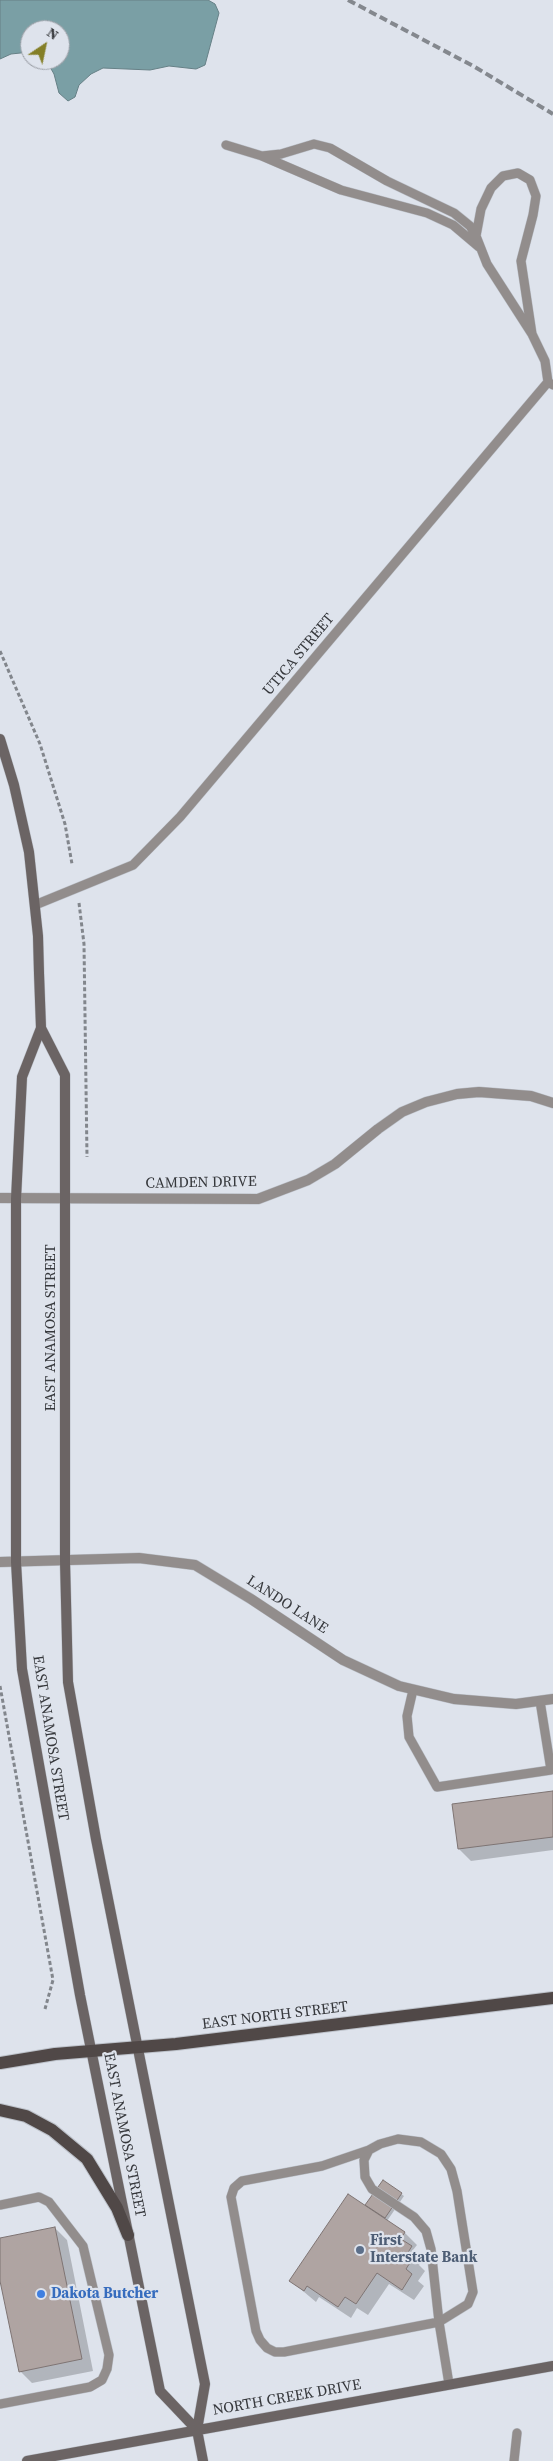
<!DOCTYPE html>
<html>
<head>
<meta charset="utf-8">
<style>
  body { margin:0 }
  #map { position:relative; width:553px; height:2461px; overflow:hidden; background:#dee3ec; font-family:"Source Serif 4",serif }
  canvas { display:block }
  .north { position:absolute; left:20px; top:20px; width:50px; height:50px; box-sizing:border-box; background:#dee3ec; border:1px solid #9b9fa6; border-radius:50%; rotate:34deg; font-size:14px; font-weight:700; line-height:20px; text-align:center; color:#36383c }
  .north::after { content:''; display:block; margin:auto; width:18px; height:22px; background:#847f27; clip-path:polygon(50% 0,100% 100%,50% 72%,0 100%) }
</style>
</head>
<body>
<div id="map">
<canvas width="553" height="2461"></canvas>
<div class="north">N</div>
</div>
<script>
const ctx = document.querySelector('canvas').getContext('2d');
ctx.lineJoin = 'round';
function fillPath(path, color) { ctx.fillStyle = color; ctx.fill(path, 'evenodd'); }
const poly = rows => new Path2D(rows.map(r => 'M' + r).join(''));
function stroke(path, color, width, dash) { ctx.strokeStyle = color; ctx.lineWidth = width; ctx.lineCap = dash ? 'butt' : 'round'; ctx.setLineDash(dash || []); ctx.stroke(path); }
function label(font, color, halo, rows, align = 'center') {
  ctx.font = font + ' "Source Serif 4",serif'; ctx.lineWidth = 4.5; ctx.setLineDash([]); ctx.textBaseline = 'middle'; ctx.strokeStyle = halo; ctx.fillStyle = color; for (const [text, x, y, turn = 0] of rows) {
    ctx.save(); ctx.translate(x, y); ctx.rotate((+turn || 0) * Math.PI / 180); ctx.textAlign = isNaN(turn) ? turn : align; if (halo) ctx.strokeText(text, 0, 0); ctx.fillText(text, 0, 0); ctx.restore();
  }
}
const water = poly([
  [0,0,208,0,215,4,219,13,205,65,196,69,169,66,150,70,103,68,91,74,79,85,75,97,68,101,59,93,54,74,46,60,60,60,60,30,30,30,30,52,11,54,0,59,0,0]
]);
fillPath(water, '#7a9fa5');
stroke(water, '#668086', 1);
fillPath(poly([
  [553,1792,553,1850,471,1861,459,1849],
  [383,2181,404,2196,387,2221,405,2233,417,2245,413,2250,423,2259,419,2265,425,2271,418,2281,424,2286,414,2300,389,2284,368,2315,357,2308,351,2318,319,2297,316,2302,291,2281,366,2207],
  [55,2228,67,2240,93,2371,32,2383,20,2371,0,2275,0,2240]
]), '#0003');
const building = poly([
  [553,1791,553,1837,458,1849,452,1804,553,1791],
  [383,2180,402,2193,385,2218,365,2205,383,2180],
  [348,2194,405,2232,401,2239,412,2246,407,2254,413,2258,406,2269,412,2274,402,2290,377,2273,356,2304,345,2297,338,2307,307,2286,304,2291,289,2281,348,2194],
  [55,2227,82,2359,19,2372,0,2281,0,2238,55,2227]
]);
fillPath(building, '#afa4a2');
stroke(building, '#7e7473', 1);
const lane = poly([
  [226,145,262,156,281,154,314,144,330,148,387,181,454,213,470,226,476,236],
  [262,156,341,190,427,213,453,225,479,247],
  [532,334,521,261,533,215,536,196,530,180,518,173,503,176,491,188,481,209,476,236,487,264,532,334,545,361,548,382],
  [35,905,133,865,180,817,548,382,553,385],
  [413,1690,407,1716,409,1737,437,1787,551,1770,540,1701],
  [398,2139,421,2142,441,2154,451,2169,457,2191,473,2292,468,2304,439,2322,431,2249,426,2231,414,2217,372,2189,365,2177,364,2160,369,2150,380,2144,398,2139],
  [369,2150,322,2166,242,2181,234,2188,231,2197,256,2331,260,2340,267,2348,275,2352,284,2352,439,2322,449,2384],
  [0,2205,39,2197,49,2202,83,2246,109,2355,107,2369,102,2380,90,2387,0,2404],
  [514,2461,517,2433]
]);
const street = poly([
  [0,1198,258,1199,308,1180,335,1164,378,1129,402,1112,426,1102,457,1094,479,1092,531,1096,553,1103],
  [0,1562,139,1558,195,1565,251,1599,343,1660,399,1686,454,1699,516,1704,553,1699]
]);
const secondary = poly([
  [0,739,14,785,29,852,38,936,39,973,41,1028,22,1077,16,1199,16,1562,22,1669,80,1995,160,2391,197,2430],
  [41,1028,65,1075,65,1561,68,1682,96,1839,205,2384,197,2430,203,2461],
  [27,2461,553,2366]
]);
const primary = poly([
  [0,2063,55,2054,176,2044,553,1998],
  [0,2110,26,2116,52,2130,87,2159,117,2208,128,2235]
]);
stroke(lane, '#bcc1c9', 10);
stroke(street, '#bcc1c9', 11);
stroke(secondary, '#bcc1c9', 11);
stroke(primary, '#bcc1c9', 14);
stroke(poly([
  [0,651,40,744,65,824,72,864],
  [79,903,84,944,87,1157],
  [0,1686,53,1980,45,2009]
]), '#82868c', 3, [4, 2.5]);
stroke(lane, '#928d8c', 9);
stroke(street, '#928d8c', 10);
stroke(secondary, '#6b6464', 10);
stroke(primary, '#504847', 12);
stroke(poly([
  [348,0,475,67,553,114]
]), '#84888e', 4, [8, 4]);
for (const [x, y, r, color] of [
  [360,2250,5,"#5c6f8a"],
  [41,2294,5,"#3f7fe0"]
]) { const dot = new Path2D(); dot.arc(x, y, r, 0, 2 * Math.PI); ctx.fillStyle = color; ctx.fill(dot); stroke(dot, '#dee3ec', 2); }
label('15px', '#36383c', '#dee3ec', [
  ["UTICA STREET",299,655,-50],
  ["CAMDEN DRIVE",201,1183,-1],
  ["EAST ANAMOSA STREET",51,1328,-90],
  ["LANDO LANE",287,1605,33],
  ["EAST ANAMOSA STREET",50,1738,81],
  ["EAST NORTH STREET",275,2016,-7],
  ["EAST ANAMOSA STREET",124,2135,79],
  ["NORTH CREEK DRIVE",287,2398,-10]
]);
label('bold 15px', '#4e5e75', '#dee3ec', [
  ["First",370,2241],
  ["Interstate Bank",370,2258]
], 'left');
label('bold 15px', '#366cbe', '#dee3ec', [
  ["Dakota Butcher",51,2294]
], 'left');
</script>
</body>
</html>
